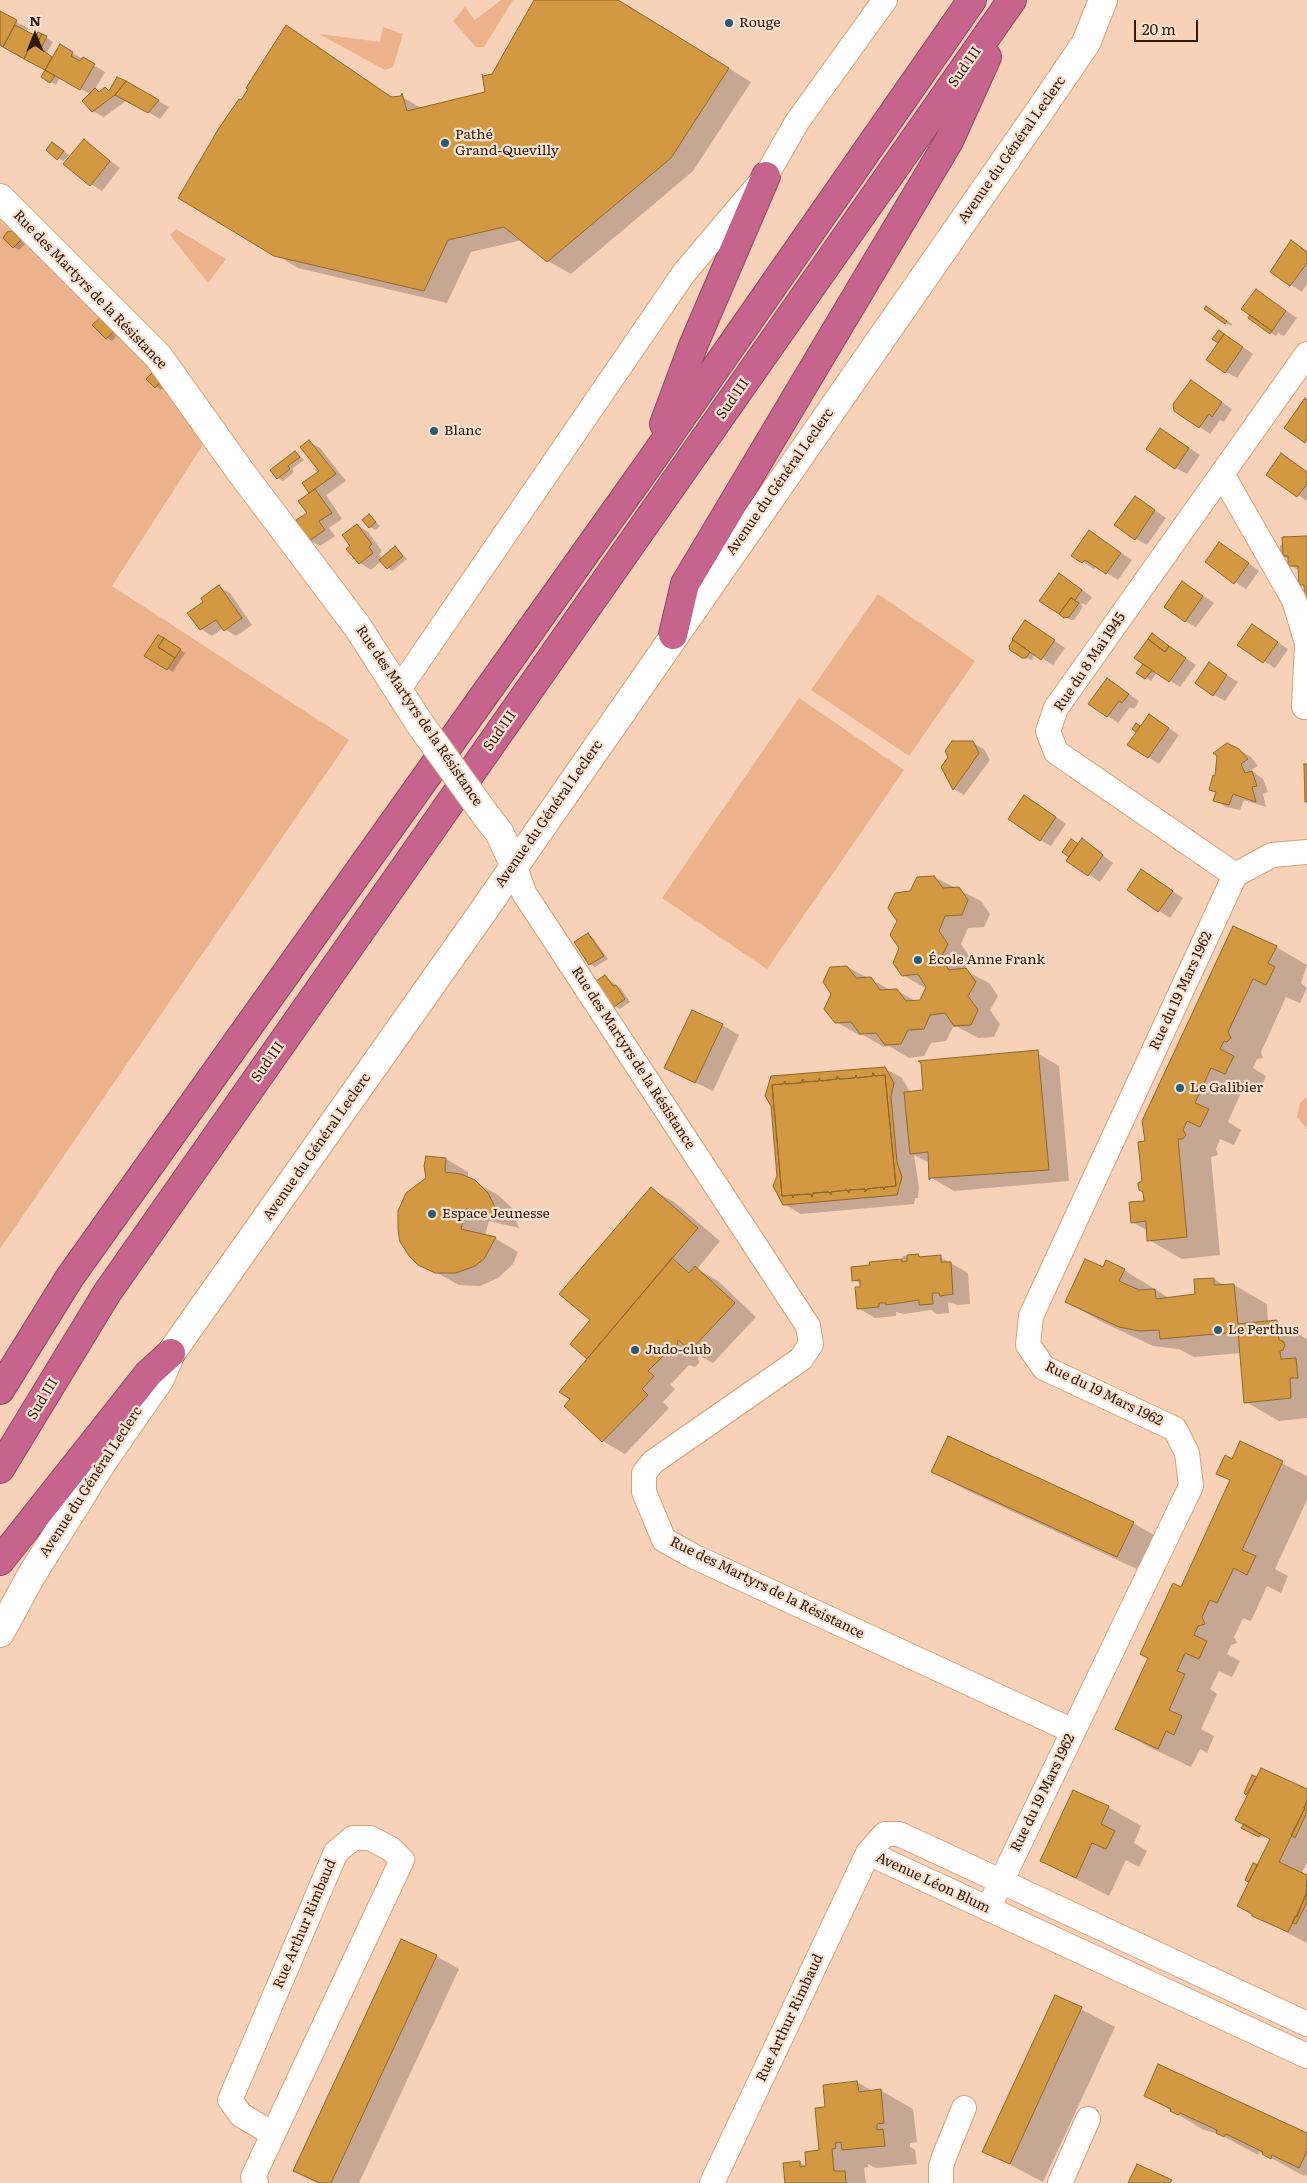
<!DOCTYPE html>
<html>
<head>
<meta charset="utf-8">
<style>
  body { margin:0 }
  #map { position:relative; width:1307px; height:2183px; overflow:hidden; background:#f7d1b8; font-family:Literata,serif }
  canvas { display:block }
  .north { position:absolute; left:10px; top:10px; width:50px; height:50px; -webkit-text-stroke:4px #fbe1d0; paint-order:stroke; rotate:0deg; font-size:14px; font-weight:700; line-height:20px; text-align:center; color:#311a09 }
  .north::after { content:''; display:block; margin:auto; width:18px; height:22px; background:#311a09; clip-path:polygon(50% 0,100% 100%,50% 72%,0 100%) }
  .scale { position:absolute; left:1134px; top:20px; width:64px; height:22px; box-sizing:border-box; border:2px solid #311a09; border-top:0; padding-left:6px; font-size:15px; line-height:18px; white-space:nowrap; color:#311a09; -webkit-text-stroke:4px #fbe1d0; paint-order:stroke }
</style>
</head>
<body>
<div id="map">
<canvas width="1307" height="2183"></canvas>
<div class="north">N</div>
<div class="scale">20 m</div>
</div>
<script>
const ctx = document.querySelector('canvas').getContext('2d');
ctx.lineJoin = 'round';
function fillPath(path, color) { ctx.fillStyle = color; ctx.fill(path, 'evenodd'); }
const poly = rows => new Path2D(rows.map(r => 'M' + r).join(''));
function stroke(path, color, width, dash) { ctx.strokeStyle = color; ctx.lineWidth = width; ctx.lineCap = dash ? 'butt' : 'round'; ctx.setLineDash(dash || []); ctx.stroke(path); }
function label(font, color, halo, rows, align = 'center') {
  ctx.font = font + ' Literata,serif'; ctx.lineWidth = 4.5; ctx.setLineDash([]); ctx.textBaseline = 'middle'; ctx.strokeStyle = halo; ctx.fillStyle = color; for (const [text, x, y, turn = 0] of rows) {
    ctx.save(); ctx.translate(x, y); ctx.rotate((+turn || 0) * Math.PI / 180); ctx.textAlign = isNaN(turn) ? turn : align; if (halo) ctx.strokeText(text, 0, 0); ctx.fillText(text, 0, 0); ctx.restore();
  }
}
fillPath(poly([
  [501,0,513,0,484,47,476,47,453,21,465,7,475,20],
  [383,27,403,34,393,67,385,70,319,34,380,42],
  [0,220,153,372,204,443,112,586,349,740,0,1249],
  [176,229,226,259,208,283,170,235],
  [878,594,975,661,909,756,811,690],
  [799,698,904,770,767,969,662,898],
  [1307,1097,1307,1129,1297,1117,1300,1103]
]), '#ecb28b');
fillPath(poly([
  [535,0,619,0,751,82,693,171,571,274,548,261,522,240,471,252,447,303,298,268,275,254,241,102,286,26,394,98,402,97,423,109,487,93,493,75],
  [0,13,28,28,26,32,36,38,39,33,53,42,46,54,53,59,60,46,105,72,95,89,101,93,106,88,110,91,118,78,169,107,160,119,127,100,104,117,93,111,90,94,60,77,56,85,43,77,47,70,0,44],
  [84,141,120,168,102,191,91,184],
  [53,143,69,155,63,161,58,158],
  [12,232,25,244,19,250,14,247],
  [1292,242,1307,251,1307,284,1302,292,1271,272],
  [1257,291,1297,318,1284,336,1278,333,1276,336,1271,333],
  [1212,310,1232,324,1231,326,1226,323],
  [100,320,118,335,112,341,107,338],
  [1219,331,1253,354,1237,378,1226,372],
  [153,374,165,384,161,390,148,379],
  [1191,381,1232,409,1224,422,1220,420,1210,434,1175,410],
  [1172,436,1200,455,1187,474,1176,468],
  [309,442,320,448,346,481,326,495,342,519,329,528,335,536,320,546,309,540,310,493,304,484,318,474,315,470,318,467],
  [295,452,304,460,292,469,294,472,283,481,278,478],
  [1281,455,1307,472,1307,501,1268,475],
  [1146,504,1166,518,1147,545,1136,539],
  [369,516,380,526,375,530,370,527],
  [357,525,368,532,382,551,379,554,382,559,396,548,407,559,392,571,381,561,371,570,360,563,352,546],
  [1090,532,1132,560,1118,580,1096,566,1094,569,1073,555],
  [1307,538,1305,587,1300,584,1300,571,1289,565,1289,559,1280,555,1280,545],
  [1230,550,1259,571,1246,589,1206,562],
  [1070,581,1092,597,1086,605,1082,603,1081,605,1083,607,1074,620,1071,620,1065,617],
  [1182,582,1214,603,1196,627,1185,621],
  [219,587,230,593,252,625,236,636,223,628,212,636,201,629,205,602],
  [1026,621,1065,648,1053,665,1035,654,1032,660,1023,657,1020,646],
  [1253,626,1288,649,1275,668,1239,645],
  [159,636,185,653,173,672,146,656],
  [1174,650,1196,665,1180,687,1157,672,1151,681,1138,673,1143,665],
  [1209,664,1238,682,1225,701,1214,695],
  [1107,679,1139,701,1134,709,1130,707,1118,723,1090,704],
  [1160,722,1179,735,1159,764,1148,757,1138,732,1133,729,1136,724,1141,727],
  [973,743,984,749,990,760,964,795,954,789,950,757],
  [1239,750,1251,757,1258,766,1251,770,1263,779,1268,792,1263,794,1266,807,1244,800,1240,810,1226,807,1214,800,1217,793,1210,789,1216,778],
  [1036,803,1066,824,1051,846,1040,840],
  [1083,840,1102,852,1101,854,1113,863,1100,882,1068,861],
  [1142,871,1183,898,1170,918,1128,890],
  [934,877,981,901,990,914,984,927,968,928,961,944,970,957,964,970,989,983,998,996,990,1010,1000,1024,994,1037,978,1038,958,1027,953,1027,946,1041,931,1043,924,1056,909,1058,889,1046,884,1047,863,1035,859,1035,836,1022,847,967,891,990,896,990,917,1002,921,1001,927,989,903,975,900,948,911,892],
  [588,935,593,938,608,959,595,967,590,964,576,942],
  [1276,947,1307,965,1301,983,1307,988,1300,1003,1286,997,1261,1052,1263,1058,1257,1059,1253,1068,1266,1076,1259,1092,1244,1086,1228,1122,1241,1130,1234,1145,1220,1139,1216,1149,1218,1155,1211,1157,1220,1255,1182,1259,1149,1240,1148,1231,1132,1222,1145,1202,1143,1182,1146,1142,1144,1122],
  [605,976,621,989,630,1002,620,1009,615,1006],
  [722,1025,739,1035,713,1091,666,1068],
  [1037,1053,1059,1066,1069,1181,954,1191,932,1178,931,1164,914,1155,919,1187,918,1198,915,1198,914,1204,801,1214,784,1204,884,1068,902,1078,910,1092,924,1091],
  [428,1157,446,1159,468,1172,468,1178,498,1195,511,1207,519,1228,489,1221,485,1236,496,1239,518,1252,513,1264,498,1278,480,1286,459,1285,419,1263],
  [651,1189,674,1202,720,1241,697,1269,718,1281,756,1317,713,1363,698,1355,699,1363,695,1367,689,1365,670,1385,675,1389,663,1402,669,1408,625,1454,603,1441,572,1399,588,1359,592,1320],
  [918,1255,924,1258,940,1257,968,1273,970,1304,958,1305,948,1302,949,1313,937,1314,931,1310,904,1314,896,1312,896,1316,875,1318,858,1308,861,1284,854,1280,871,1266,871,1263,903,1260,902,1256],
  [1103,1269,1124,1270,1169,1298,1196,1296,1214,1279,1225,1286,1234,1285,1267,1304,1268,1322,1277,1322,1307,1339,1307,1418,1279,1421,1246,1402,1241,1353,1194,1357,1179,1349,1153,1346,1100,1321,1067,1302],
  [1241,1443,1307,1476,1307,1500,1275,1569,1288,1576,1281,1593,1267,1586,1251,1621,1243,1618,1234,1637,1237,1643,1231,1645,1227,1654,1240,1661,1232,1677,1219,1671,1210,1689,1217,1694,1201,1729,1214,1736,1207,1753,1200,1749,1191,1767,1149,1747,1116,1728,1231,1481,1218,1473,1232,1460],
  [933,1471,1133,1523,1166,1542,1150,1575,966,1490],
  [1252,1777,1307,1791,1307,1863,1301,1874,1307,1877,1307,1943,1253,1915,1250,1882,1247,1880,1258,1867,1271,1839,1266,1836,1265,1838,1248,1831,1249,1795,1245,1793],
  [1108,1807,1141,1826,1134,1843,1147,1851,1139,1867,1126,1860,1109,1896,1041,1861],
  [436,1956,459,1969,359,2183,316,2183,295,2171],
  [1056,1996,1115,2027,1043,2182,984,2151],
  [857,2082,873,2091,880,2090,913,2109,917,2142,910,2143,910,2147,915,2150,917,2164,876,2168,868,2164,868,2167,864,2168,866,2183,787,2183,799,2162,807,2167,820,2151,827,2108],
  [1145,2095,1307,2134,1307,2174,1304,2176,1260,2152,1258,2155,1219,2134,1204,2130]
]), '#0003');
const building = poly([
  [534,0,618,0,729,68,671,158,547,262,504,227,448,240,424,291,274,256,178,198,219,128,239,99,241,100,248,89,246,88,286,25,391,97,401,96,402,93,407,111,485,92,482,74,483,76,492,74,534,0],
  [0,11,17,20,3,47,0,45,0,11],
  [15,25,36,36,38,32,42,34,35,47,31,44,24,59,3,47,15,25],
  [42,34,47,36,41,49,52,57,45,70,24,59,31,44,35,47,42,34],
  [60,44,73,52,71,56,80,61,83,57,95,64,80,90,45,70,60,44],
  [45,70,55,76,50,83,41,77,45,70],
  [117,77,126,81,115,95,92,112,82,101,95,88,99,92,105,87,109,91,117,77],
  [126,81,159,100,148,113,115,95,126,81],
  [84,139,110,161,90,186,63,164,84,139],
  [52,142,64,151,57,160,46,150,52,142],
  [12,231,21,240,13,248,3,238,7,232,12,231],
  [1291,240,1307,252,1307,263,1290,286,1270,272,1291,240],
  [1256,289,1286,311,1272,331,1241,309,1256,289],
  [1206,306,1227,321,1225,324,1204,309,1206,306],
  [1250,315,1272,331,1270,334,1248,318,1250,315],
  [100,318,114,331,106,339,92,325,100,318],
  [1219,330,1224,334,1218,343,1212,339,1219,330],
  [1224,334,1243,347,1225,373,1206,360,1224,334],
  [153,372,161,381,155,388,146,379,153,372],
  [1191,380,1222,402,1212,417,1209,414,1199,428,1174,411,1173,404,1191,380],
  [1305,398,1307,400,1307,439,1305,443,1284,428,1305,398],
  [1160,428,1189,448,1175,469,1146,449,1160,428],
  [309,440,336,474,309,493,302,483,319,471,300,447,309,440],
  [295,451,300,457,288,466,290,469,277,479,270,470,295,451],
  [1281,453,1307,472,1307,484,1297,497,1266,475,1281,453],
  [315,489,332,513,319,521,325,530,309,541,296,520,307,513,298,501,315,489],
  [1135,496,1155,510,1135,540,1114,525,1135,496],
  [369,514,376,522,369,528,362,520,369,514],
  [357,524,372,544,369,547,373,553,359,564,346,549,350,546,342,535,357,524],
  [1089,530,1121,553,1106,574,1085,560,1082,563,1071,556,1089,530],
  [1307,536,1307,605,1305,605,1304,585,1299,585,1298,566,1288,566,1288,556,1283,556,1282,537,1307,536],
  [1219,542,1249,563,1234,584,1205,562,1219,542],
  [395,546,403,556,387,569,379,560,395,546],
  [1059,573,1082,590,1075,600,1071,598,1059,614,1039,601,1059,573],
  [1182,581,1203,596,1185,622,1164,607,1182,581],
  [219,585,242,618,224,631,216,620,200,630,187,613,203,602,201,598,219,585],
  [1071,598,1079,603,1069,617,1064,618,1059,614,1071,598],
  [1025,620,1055,640,1041,660,1012,639,1025,620],
  [1252,624,1278,642,1263,663,1237,645,1252,624],
  [1152,633,1169,646,1165,652,1148,639,1152,633],
  [158,635,164,638,158,647,175,658,167,670,144,656,158,635],
  [164,638,181,649,175,658,158,647,164,638],
  [1148,639,1165,652,1169,646,1186,658,1169,682,1134,658,1148,639],
  [1013,640,1030,652,1026,658,1022,658,1010,650,1009,646,1013,640],
  [1209,662,1227,675,1213,696,1195,683,1209,662],
  [1143,664,1152,670,1145,679,1136,673,1143,664],
  [1107,678,1129,694,1122,703,1119,701,1107,717,1088,704,1107,678],
  [1149,714,1169,728,1148,758,1127,745,1149,714],
  [1136,723,1140,726,1136,732,1132,729,1136,723],
  [952,741,973,741,979,753,953,790,941,767,948,757,945,751,952,741],
  [1227,743,1239,749,1248,759,1241,764,1245,773,1252,771,1257,786,1252,787,1256,802,1233,794,1229,805,1213,801,1216,792,1209,790,1213,775,1215,776,1217,756,1213,753,1227,743],
  [1304,764,1307,764,1307,802,1305,802,1304,764],
  [1024,795,1056,817,1040,841,1008,819,1024,795],
  [1082,838,1103,855,1088,876,1066,861,1082,838],
  [1071,839,1078,844,1069,857,1062,852,1071,839],
  [1141,869,1173,891,1158,912,1127,890,1141,869],
  [934,876,943,888,959,887,968,900,962,915,945,916,939,931,948,944,941,958,949,970,966,968,976,982,968,996,978,1010,971,1025,954,1026,945,1013,930,1015,924,1029,908,1030,901,1044,885,1045,876,1033,860,1034,851,1022,835,1023,824,1009,831,994,823,982,830,967,847,966,856,978,871,977,880,990,897,989,906,1001,920,1000,926,987,918,974,902,976,893,963,899,948,890,935,897,921,888,908,895,893,910,891,917,877,934,876],
  [1233,926,1277,946,1268,963,1275,967,1266,985,1253,979,1228,1032,1231,1038,1227,1042,1224,1041,1220,1049,1234,1056,1225,1074,1211,1068,1195,1103,1209,1109,1200,1127,1187,1121,1183,1130,1186,1135,1183,1139,1178,1139,1187,1237,1147,1241,1146,1221,1131,1223,1129,1202,1144,1201,1143,1192,1139,1190,1138,1185,1138,1183,1142,1181,1138,1142,1145,1141,1142,1121,1233,926],
  [588,933,604,956,589,965,574,942,588,933],
  [605,975,613,986,616,985,625,999,614,1007,596,981,605,975],
  [692,1010,723,1024,695,1083,664,1068,692,1010],
  [1038,1050,1049,1170,931,1178,929,1180,928,1152,910,1154,904,1092,923,1090,921,1063,918,1061,1038,1050],
  [885,1067,894,1083,891,1097,897,1162,902,1177,897,1195,783,1205,773,1186,777,1176,771,1106,765,1096,771,1076,885,1067],
  [873,1073,875,1076,885,1075,896,1186,885,1187,884,1190,883,1187,867,1189,865,1192,865,1189,849,1190,849,1193,847,1190,831,1192,831,1195,829,1192,813,1193,812,1197,811,1194,794,1195,793,1198,793,1195,782,1196,772,1085,783,1084,785,1081,785,1084,801,1083,803,1079,803,1082,819,1081,819,1078,821,1081,837,1079,837,1076,839,1079,855,1078,856,1075,857,1078,873,1076,873,1073],
  [873,1073,875,1076,885,1075,896,1186,885,1187,884,1190,883,1187,867,1189,865,1192,865,1189,849,1190,849,1193,847,1190,831,1192,831,1195,829,1192,813,1193,812,1197,811,1194,794,1195,793,1198,793,1195,782,1196,772,1085,783,1084,785,1081,785,1084,801,1083,803,1079,803,1082,819,1081,819,1078,821,1081,837,1079,837,1076,839,1079,855,1078,856,1075,857,1078,873,1076,873,1073],
  [426,1156,446,1158,445,1172,461,1174,475,1180,488,1193,495,1207,498,1217,466,1209,461,1229,496,1237,484,1259,475,1266,456,1273,435,1273,418,1265,410,1257,400,1242,398,1230,398,1211,406,1193,426,1178,424,1166,426,1156],
  [651,1187,698,1228,587,1359,570,1344,590,1320,559,1294,651,1187],
  [918,1254,919,1257,941,1255,941,1262,951,1262,953,1294,940,1296,939,1293,932,1293,933,1304,919,1305,919,1300,886,1305,886,1303,879,1303,879,1307,857,1309,855,1287,860,1287,860,1280,852,1281,851,1267,870,1265,869,1262,902,1259,902,1262,907,1261,907,1255,918,1254],
  [672,1258,689,1273,695,1266,735,1303,690,1351,678,1340,676,1352,670,1355,666,1353,648,1371,654,1376,642,1389,648,1395,602,1442,564,1406,570,1399,559,1392,672,1258],
  [1085,1259,1103,1267,1106,1260,1125,1269,1119,1281,1139,1290,1155,1289,1156,1299,1195,1294,1194,1279,1214,1278,1214,1285,1234,1284,1238,1324,1277,1320,1279,1340,1283,1341,1285,1345,1283,1350,1280,1351,1281,1359,1296,1358,1298,1378,1290,1378,1291,1398,1244,1403,1238,1332,1160,1339,1159,1330,1139,1331,1119,1327,1065,1302,1085,1259],
  [948,1436,1134,1522,1117,1557,931,1472,948,1436],
  [1240,1441,1283,1461,1242,1550,1256,1556,1247,1575,1234,1568,1217,1603,1210,1600,1202,1617,1205,1624,1198,1626,1194,1635,1207,1641,1199,1659,1185,1653,1177,1671,1185,1674,1169,1710,1182,1716,1174,1735,1166,1731,1158,1749,1115,1729,1148,1658,1140,1654,1173,1583,1181,1587,1230,1480,1216,1474,1225,1455,1232,1459,1240,1441],
  [1261,1768,1307,1789,1307,1800,1304,1808,1305,1808,1279,1862,1307,1875,1306,1896,1288,1932,1252,1916,1252,1914,1237,1906,1270,1839,1235,1820,1261,1768],
  [1252,1775,1257,1777,1246,1795,1244,1793,1252,1775],
  [1073,1790,1109,1806,1101,1824,1115,1831,1106,1849,1092,1843,1076,1878,1040,1861,1073,1790],
  [1307,1801,1307,1812,1295,1838,1291,1835,1305,1808,1304,1808,1307,1801],
  [1244,1824,1261,1834,1259,1837,1241,1828,1244,1824],
  [1253,1863,1258,1865,1248,1882,1245,1880,1253,1863],
  [1307,1890,1307,1902,1296,1924,1292,1923,1295,1916,1297,1917,1307,1890],
  [401,1939,437,1955,331,2183,320,2183,293,2171,401,1939],
  [1055,1995,1082,2007,1010,2164,982,2152,1055,1995],
  [1158,2064,1307,2133,1307,2151,1299,2168,1272,2155,1271,2159,1262,2154,1263,2152,1226,2134,1224,2137,1216,2133,1217,2130,1180,2113,1178,2115,1170,2111,1171,2109,1144,2096,1158,2064],
  [857,2081,859,2092,881,2089,884,2123,877,2124,877,2130,883,2129,885,2146,842,2150,841,2142,835,2143,836,2148,832,2149,834,2171,845,2171,846,2183,785,2183,783,2163,800,2161,800,2167,806,2166,805,2152,819,2150,815,2108,825,2107,823,2085,857,2081],
  [1137,2164,1172,2180,1170,2183,1128,2183,1137,2164]
]);
fillPath(building, '#d39942');
stroke(building, '#8e672b', 1);
const street = poly([
  [1222,474,1294,600,1307,643],
  [399,689,684,273,766,176,797,122,885,0],
  [1304,707,1307,644],
  [514,864,524,893,808,1326,811,1344,801,1359,653,1462,644,1473,644,1492,664,1540,693,1556,1073,1731],
  [1235,875,1056,752,1048,731,1056,708,1307,354],
  [1235,875,1272,855,1307,852],
  [868,1853,1307,2056],
  [988,1909,1191,1486,1187,1453,1175,1429,1044,1368,1028,1345,1031,1316,1235,875],
  [256,2183,253,2177,402,1860,391,1849,370,1838,353,1838,336,1852,230,2100,241,2115,273,2134],
  [712,2183,868,1853,885,1834,899,1834,923,1845,1307,2024],
  [941,2183,941,2167,944,2157,964,2108],
  [1060,2183,1088,2119]
]);
const secondary = poly([
  [0,198,158,356,240,471,357,626,420,724],
  [487,817,499,832,514,864],
  [0,1633,31,1576,103,1461,160,1379,171,1353,477,920,1039,112,1086,43,1103,0]
]);
const highway = poly([
  [664,424,693,346,766,176],
  [673,635,685,584,949,141,987,57],
  [0,1390,70,1277,651,461,972,0],
  [0,1469,107,1293,1012,0],
  [0,1561,148,1374,171,1353]
]);
stroke(street, '#dc9f76', 26);
stroke(secondary, '#dc9f76', 30);
stroke(highway, '#924a5f', 30);
stroke(street, '#fff', 24);
stroke(secondary, '#fff', 28);
stroke(highway, '#c7648e', 28);
const secondaryBridge = poly([
  [420,724,487,817]
]);
stroke(secondaryBridge, '#dc9f76', 30, []);
stroke(secondaryBridge, '#fff', 28);
for (const [x, y, r, color] of [
  [729,23,5,"#275c78"],
  [445,143,5,"#275c78"],
  [434,431,5,"#275c78"],
  [918,960,5,"#275c78"],
  [1180,1088,5,"#275c78"],
  [432,1214,5,"#275c78"],
  [1218,1330,5,"#275c78"],
  [635,1350,5,"#275c78"]
]) { const dot = new Path2D(); dot.arc(x, y, r, 0, 2 * Math.PI); ctx.fillStyle = color; ctx.fill(dot); stroke(dot, '#fbe1d0', 2); }
label('14px', '#311a09', '#fbe1d0', [
  ["Rouge",739,23],
  ["Pathé",455,135],
  ["Grand-Quevilly",455,151],
  ["Blanc",444,431],
  ["École Anne Frank",928,960],
  ["Le Galibier",1190,1088],
  ["Espace Jeunesse",442,1214],
  ["Le Perthus",1228,1330],
  ["Judo-club",645,1350]
], 'left');
label('14px', '#311a09', '#fbe1d0', [
  ["Sud III",965,67,-55],
  ["Avenue du Général Leclerc",1012,150,-55],
  ["Rue des Martyrs de la Résistance",90,290,46],
  ["Sud III",733,399,-55],
  ["Avenue du Général Leclerc",780,482,-55],
  ["Rue du 8 Mai 1945",1090,662,-56],
  ["Rue des Martyrs de la Résistance",419,716,56],
  ["Sud III",500,731,-55],
  ["Avenue du Général Leclerc",549,814,-55],
  ["Rue du 19 Mars 1962",1181,991,-65],
  ["Rue des Martyrs de la Résistance",633,1058,57],
  ["Sud III",268,1062,-55],
  ["Avenue du Général Leclerc",317,1147,-55],
  ["Rue du 19 Mars 1962",1104,1394,26],
  ["Sud III",43,1399,-59],
  ["Avenue du Général Leclerc",91,1482,-57],
  ["Rue des Martyrs de la Résistance",767,1588,26],
  ["Rue du 19 Mars 1962",1043,1793,-64],
  ["Avenue Léon Blum",933,1883,25],
  ["Rue Arthur Rimbaud",305,1924,-67],
  ["Rue Arthur Rimbaud",790,2018,-65]
]);
</script>
</body>
</html>
